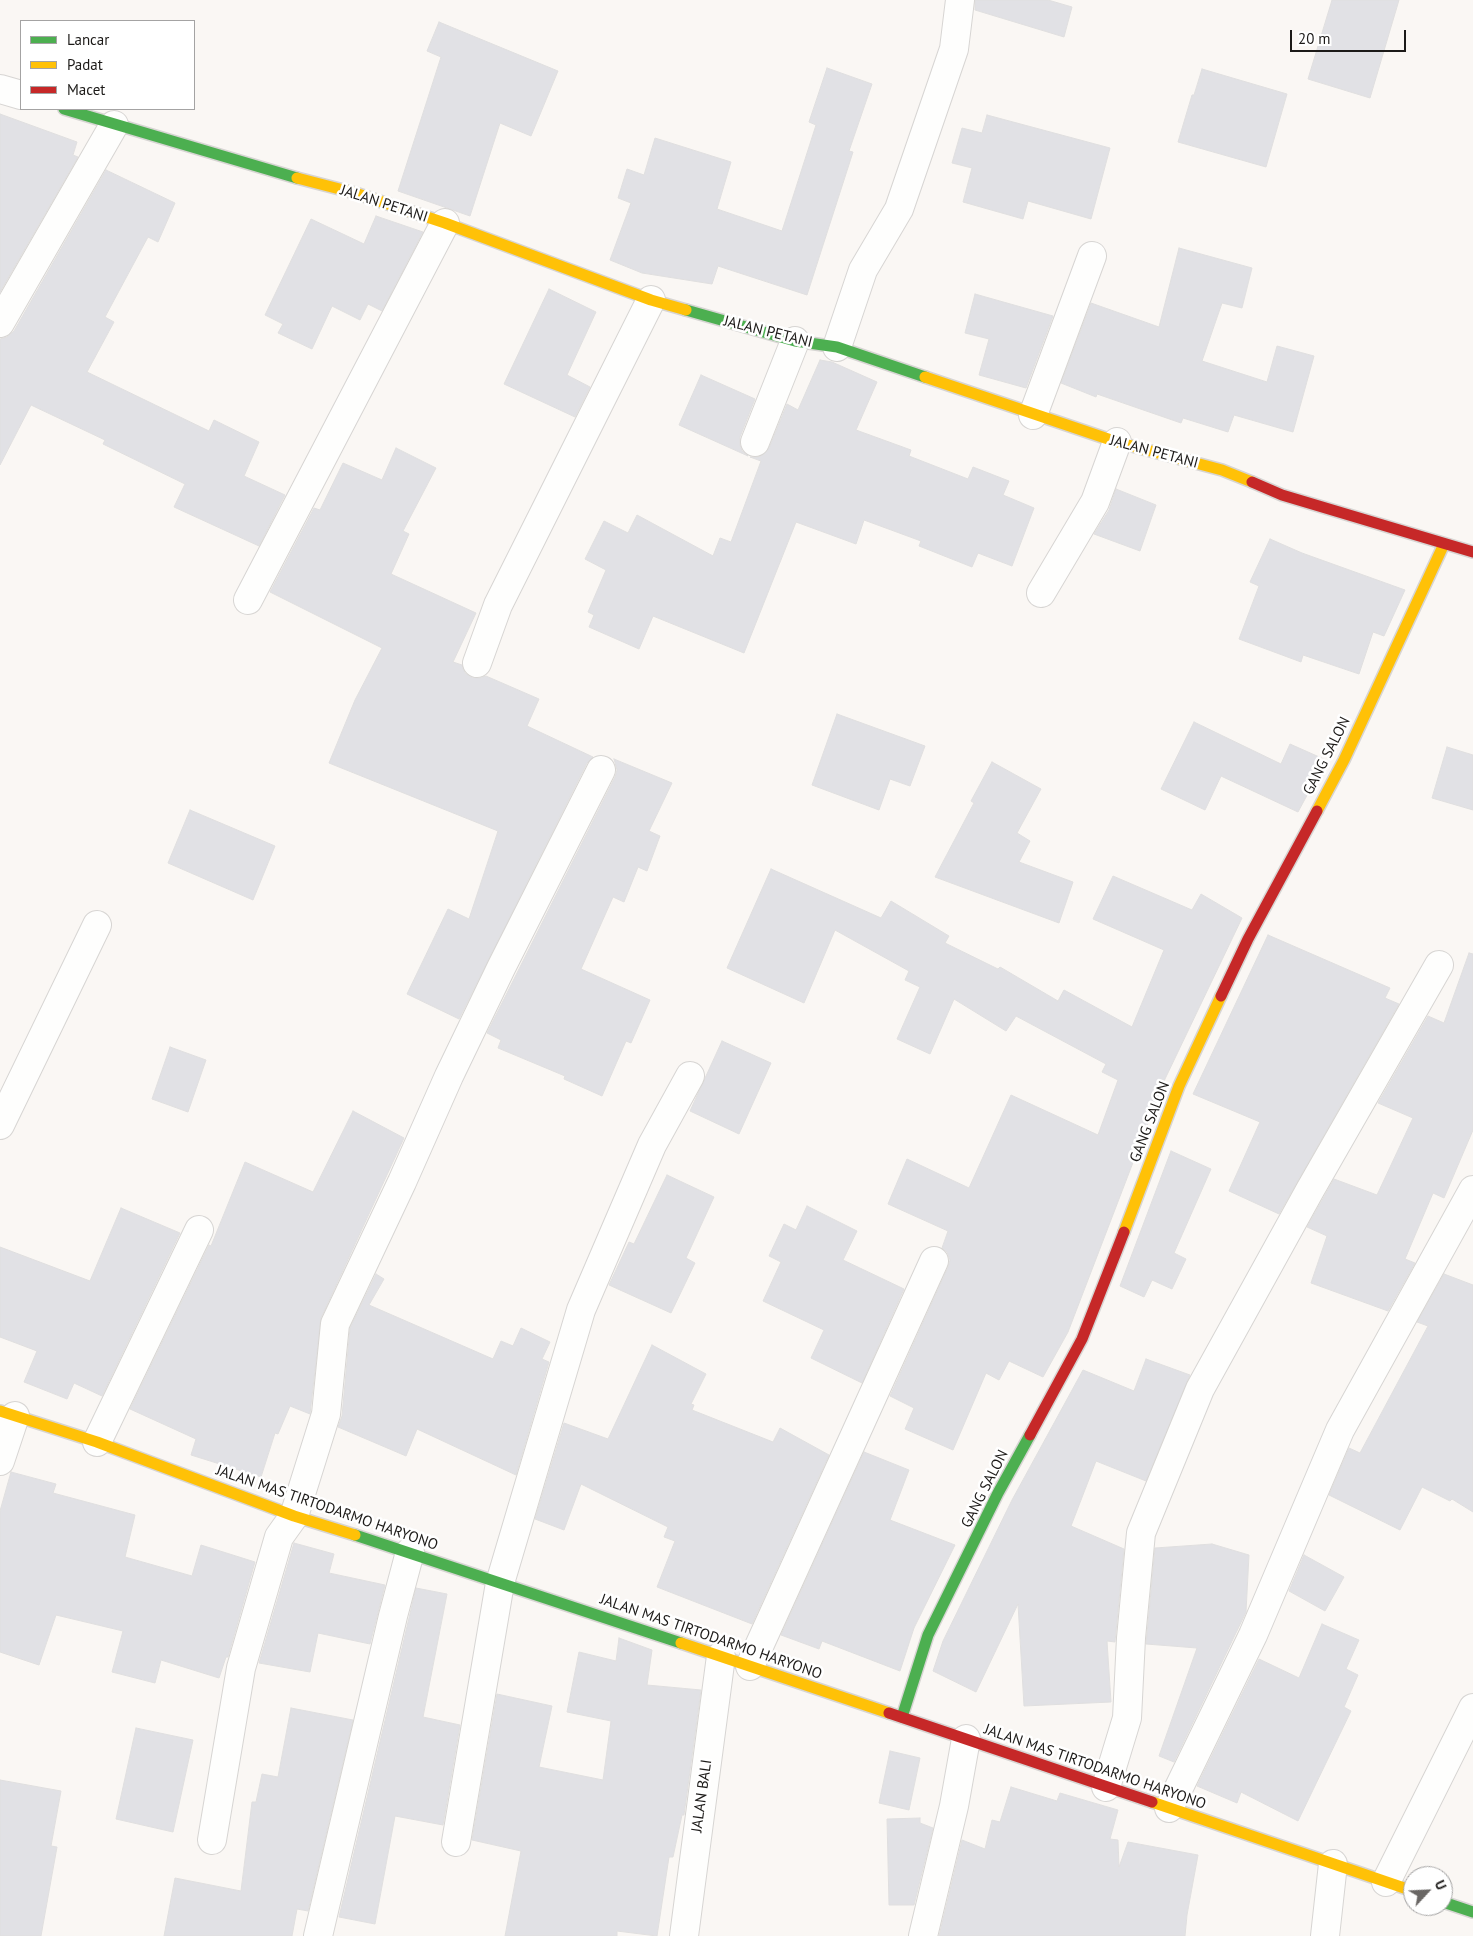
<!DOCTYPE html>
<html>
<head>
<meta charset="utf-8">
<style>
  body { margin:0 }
  #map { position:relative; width:1473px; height:1936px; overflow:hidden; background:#faf7f4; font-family:"PT Sans",sans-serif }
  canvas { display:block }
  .legend { position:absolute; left:20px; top:20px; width:175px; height:90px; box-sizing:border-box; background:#fff; border:1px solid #a4a3a3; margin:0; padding:6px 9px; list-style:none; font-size:15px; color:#1c1a18 }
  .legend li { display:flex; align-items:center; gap:10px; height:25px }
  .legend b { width:25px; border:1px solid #a4a3a3 }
  .north { position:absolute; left:1403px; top:1866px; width:50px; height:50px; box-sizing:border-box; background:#fff; border:1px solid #a4a3a3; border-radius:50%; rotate:65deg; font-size:14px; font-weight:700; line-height:20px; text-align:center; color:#1c1a18 }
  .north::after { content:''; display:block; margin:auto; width:18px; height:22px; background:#6a6765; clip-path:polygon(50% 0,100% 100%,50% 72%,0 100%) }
  .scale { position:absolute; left:1290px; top:30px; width:116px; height:22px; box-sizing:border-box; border:2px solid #1c1a18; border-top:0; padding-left:6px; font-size:15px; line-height:18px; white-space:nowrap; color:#1c1a18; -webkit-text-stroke:4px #fff; paint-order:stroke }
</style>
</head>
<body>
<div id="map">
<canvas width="1473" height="1936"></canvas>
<ul class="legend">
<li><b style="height:6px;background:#4caf50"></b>Lancar</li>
<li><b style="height:6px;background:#ffc107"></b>Padat</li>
<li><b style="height:6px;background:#c62828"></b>Macet</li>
</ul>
<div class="north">U</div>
<div class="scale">20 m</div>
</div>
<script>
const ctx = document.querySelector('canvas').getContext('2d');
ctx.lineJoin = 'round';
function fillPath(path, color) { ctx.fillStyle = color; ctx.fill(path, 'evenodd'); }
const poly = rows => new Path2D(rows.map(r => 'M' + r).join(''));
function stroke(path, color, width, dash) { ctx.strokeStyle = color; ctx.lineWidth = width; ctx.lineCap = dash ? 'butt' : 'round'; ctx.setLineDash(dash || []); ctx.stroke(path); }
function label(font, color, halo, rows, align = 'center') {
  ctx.font = font + ' "PT Sans",sans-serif'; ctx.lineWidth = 5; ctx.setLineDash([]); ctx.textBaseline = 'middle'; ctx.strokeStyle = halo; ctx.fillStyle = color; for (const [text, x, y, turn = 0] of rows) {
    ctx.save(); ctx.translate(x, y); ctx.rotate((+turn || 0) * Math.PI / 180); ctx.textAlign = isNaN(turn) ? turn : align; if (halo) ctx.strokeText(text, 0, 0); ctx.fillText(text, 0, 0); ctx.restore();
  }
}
const building = poly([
  [975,0,1048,0,1072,7,1064,37,975,10,975,0],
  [1332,0,1399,0,1370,98,1308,79,1332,0],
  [439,22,558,71,531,136,500,123,470,216,398,191,441,57,427,51,439,22],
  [827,68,872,84,849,151,853,152,807,295,718,266,712,284,642,273,610,260,631,203,618,198,627,169,644,175,655,138,731,162,717,209,782,231,816,125,809,122,827,68],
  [1202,69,1287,94,1266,167,1178,142,1192,95,1194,95,1202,69],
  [0,114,77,142,73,155,78,157,0,292,0,114],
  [987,115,1110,148,1091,219,1028,201,1023,219,963,202,972,168,952,163,962,128,982,133,987,115],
  [106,170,175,203,158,242,148,237,105,317,114,322,87,372,209,431,214,420,259,442,244,476,285,495,259,546,174,507,185,484,103,444,105,440,31,405,0,465,0,339,7,337,14,331,106,170],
  [376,216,423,232,382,311,368,304,360,320,332,306,312,349,278,333,283,324,265,315,311,219,364,244,376,216],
  [1179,248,1252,268,1242,308,1222,303,1202,361,1267,382,1277,346,1314,356,1293,432,1234,415,1228,432,1183,418,1181,423,1097,394,1096,397,1061,383,1091,303,1159,327,1179,248],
  [549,289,596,312,567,375,590,387,575,417,504,384,549,289],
  [975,294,1053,316,1026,388,979,375,989,339,965,333,975,294],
  [820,360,832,362,877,382,856,430,911,450,909,456,968,479,973,467,1009,481,1003,495,1034,508,1012,566,978,553,972,567,919,546,921,541,864,520,856,544,796,522,744,653,653,616,639,649,589,627,594,615,588,612,606,570,585,559,604,521,628,533,637,515,713,556,720,538,731,542,761,461,750,457,758,457,764,454,769,448,787,404,798,410,820,360],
  [701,375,755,399,740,437,740,445,742,451,748,456,679,425,701,375],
  [396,448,436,468,403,531,409,534,391,574,476,613,453,662,462,665,465,673,471,677,479,678,486,676,539,699,527,726,593,757,587,763,459,1019,407,994,448,909,469,919,498,831,329,763,355,700,382,648,270,592,314,508,320,510,343,463,382,480,396,448],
  [1116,489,1156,505,1140,551,1094,534,1109,510,1116,489],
  [1270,539,1302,553,1405,590,1384,636,1373,632,1359,674,1303,655,1301,662,1239,639,1259,586,1250,582,1270,539],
  [837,714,925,746,910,786,890,779,879,810,812,785,837,714],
  [1194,722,1281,764,1290,744,1326,760,1298,812,1221,776,1205,810,1161,789,1194,722],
  [1447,747,1473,755,1473,810,1432,798,1447,747],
  [614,759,672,783,649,831,660,836,647,871,638,867,624,902,613,897,581,969,650,1000,631,1043,626,1041,602,1096,564,1079,565,1076,498,1048,501,1040,487,1033,615,777,617,770,614,759],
  [992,762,1041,789,1017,833,1030,841,1019,862,1073,882,1059,923,935,877,974,803,971,801,992,762],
  [190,810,275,846,253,900,168,863,190,810],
  [771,869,881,918,891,901,949,936,945,943,998,969,1000,967,1058,1001,1064,990,1132,1027,1164,950,1093,919,1113,876,1192,910,1201,894,1242,918,1165,1079,1068,1332,1043,1377,1009,1361,999,1380,986,1373,953,1450,905,1429,914,1408,890,1396,948,1267,950,1260,947,1252,942,1248,948,1231,888,1204,907,1159,969,1188,1011,1095,1098,1135,1118,1080,1102,1072,1106,1064,1016,1016,1006,1031,954,999,930,1054,897,1039,920,987,905,980,909,971,835,930,804,1003,727,968,771,869],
  [1268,935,1390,988,1385,998,1399,1004,1279,1214,1229,1191,1260,1122,1193,1094,1268,935],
  [1469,953,1473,954,1473,1130,1444,1198,1433,1193,1405,1259,1415,1263,1388,1311,1311,1283,1327,1236,1307,1227,1334,1179,1377,1195,1413,1118,1378,1103,1428,1016,1444,1023,1469,953],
  [722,1041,771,1063,739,1134,690,1111,722,1041],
  [170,1047,206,1060,188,1112,152,1099,170,1047],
  [353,1111,404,1138,321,1318,310,1414,290,1406,278,1434,275,1433,261,1477,191,1455,196,1439,130,1409,209,1245,211,1246,245,1162,313,1192,353,1111],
  [1171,1151,1211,1169,1174,1253,1186,1259,1172,1289,1152,1280,1144,1297,1120,1286,1171,1151],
  [667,1175,714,1197,686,1258,695,1263,671,1313,609,1285,629,1242,634,1244,667,1175],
  [807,1206,857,1231,843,1260,904,1289,862,1383,811,1358,824,1330,763,1301,781,1262,769,1256,784,1224,796,1230,807,1206],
  [121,1208,180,1233,102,1396,74,1383,67,1399,24,1382,37,1351,0,1337,0,1247,90,1281,121,1208],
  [376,1274,384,1279,369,1305,493,1359,501,1341,513,1346,521,1328,550,1342,542,1359,549,1362,516,1475,417,1429,406,1456,338,1427,342,1416,350,1328,376,1274],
  [1444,1274,1473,1285,1473,1512,1452,1499,1450,1501,1422,1487,1400,1530,1329,1495,1349,1448,1360,1453,1428,1326,1417,1322,1444,1274],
  [652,1345,706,1374,691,1404,694,1405,692,1410,773,1442,780,1428,829,1455,752,1624,657,1587,675,1541,664,1537,668,1527,581,1484,564,1530,535,1519,564,1423,608,1439,652,1345],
  [1146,1359,1190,1375,1146,1481,1096,1461,1071,1526,1124,1549,1115,1642,1107,1641,1111,1702,1024,1706,1018,1604,976,1692,933,1671,943,1641,1012,1500,1083,1370,1134,1391,1146,1359],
  [864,1452,909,1470,890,1520,955,1545,914,1628,900,1671,822,1641,819,1649,781,1635,864,1452],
  [11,1472,56,1484,53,1493,135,1515,125,1557,192,1576,201,1545,255,1562,228,1657,226,1657,219,1678,161,1660,155,1683,112,1672,123,1631,56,1615,39,1665,0,1652,0,1511,11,1472],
  [294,1543,334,1554,329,1573,385,1585,370,1644,318,1633,310,1672,259,1663,294,1543],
  [1212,1544,1249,1555,1246,1612,1174,1762,1159,1756,1197,1648,1146,1644,1155,1548,1212,1544],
  [1304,1555,1344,1577,1325,1611,1289,1591,1304,1555],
  [416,1588,447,1594,423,1717,460,1725,443,1825,395,1816,375,1924,339,1917,416,1588],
  [1322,1624,1359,1640,1346,1669,1358,1675,1344,1707,1351,1711,1298,1821,1241,1792,1237,1803,1197,1786,1259,1659,1299,1678,1322,1624],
  [619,1638,652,1650,647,1685,701,1690,684,1815,682,1815,673,1857,669,1857,657,1936,617,1931,617,1936,505,1936,521,1851,472,1840,497,1694,552,1706,539,1767,603,1780,611,1721,567,1712,579,1652,616,1661,619,1638],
  [291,1708,353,1720,308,1911,297,1909,292,1936,164,1936,175,1878,241,1891,252,1802,256,1802,262,1774,278,1777,291,1708],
  [136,1728,193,1740,173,1832,116,1819,136,1728],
  [890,1751,920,1758,909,1810,879,1803,890,1751],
  [0,1780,61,1791,51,1846,57,1847,41,1936,0,1936,0,1780],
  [1011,1787,1057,1801,1060,1793,1118,1810,1110,1839,1118,1840,1119,1867,1128,1842,1198,1855,1187,1915,1185,1936,939,1936,962,1840,985,1849,992,1820,1000,1822,1011,1787],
  [920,1818,920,1823,933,1828,914,1905,889,1905,887,1819,920,1818]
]);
fillPath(building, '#e1e1e5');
stroke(building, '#e0dfdf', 1);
const street = poly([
  [0,89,21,95],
  [0,323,114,125],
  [837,347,863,270,899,209,954,49,960,0],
  [1033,415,1092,256],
  [755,442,795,341],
  [1041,593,1095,502,1117,442],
  [248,600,445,223],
  [477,663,498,605,651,300],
  [0,1125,97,925],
  [97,1442,199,1230],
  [0,1461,15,1416],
  [750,1666,934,1261],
  [1106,1787,1127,1718,1131,1638,1141,1533,1200,1389,1310,1190,1439,965],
  [1169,1808,1253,1635,1340,1430,1473,1190],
  [212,1840,241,1668,279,1537,294,1516,326,1414,335,1324,402,1182,449,1076,501,968,601,770],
  [456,1842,500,1583,581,1310,652,1145,690,1076],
  [1386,1882,1473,1708],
  [318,1936,393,1616,410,1552],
  [684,1936,721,1656],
  [923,1936,954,1806,966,1739],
  [1325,1936,1333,1864]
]);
const fast = poly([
  [64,109,297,178],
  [686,310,795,341,837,347,925,377],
  [355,1535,681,1643],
  [902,1717,928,1635,998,1493,1030,1435],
  [1443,1902,1473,1912]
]);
const slow = poly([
  [297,178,355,193,445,223,651,300,686,310],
  [925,377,1117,442,1222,470,1252,482],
  [1317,811,1344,760,1444,544],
  [1124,1232,1179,1086,1221,996],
  [0,1411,97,1442,294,1516,355,1535],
  [681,1643,889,1713],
  [1152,1802,1413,1891]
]);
const jam = poly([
  [1252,482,1282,495,1473,552],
  [1221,996,1248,939,1317,811],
  [1030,1435,1082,1339,1124,1232],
  [889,1713,1152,1802]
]);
stroke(street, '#d7d5d3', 30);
stroke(fast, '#d7d5d3', 14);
stroke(slow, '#d7d5d3', 14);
stroke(jam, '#d7d5d3', 14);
stroke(street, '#fefefd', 28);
stroke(fast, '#4caf50', 11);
stroke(slow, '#ffc107', 11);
stroke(jam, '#c62828', 11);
label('15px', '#1c1a18', '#fff', [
  ["JALAN PETANI",384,204,18],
  ["JALAN PETANI",768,332,14],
  ["JALAN PETANI",1154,452,15],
  ["GANG SALON",1327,756,-63],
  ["GANG SALON",1150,1122,-69],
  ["GANG SALON",985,1489,-63],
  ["JALAN MAS TIRTODARMO HARYONO",327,1508,19],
  ["JALAN MAS TIRTODARMO HARYONO",711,1637,19],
  ["JALAN MAS TIRTODARMO HARYONO",1095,1767,19],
  ["JALAN BALI",702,1796,-82]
]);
</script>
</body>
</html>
